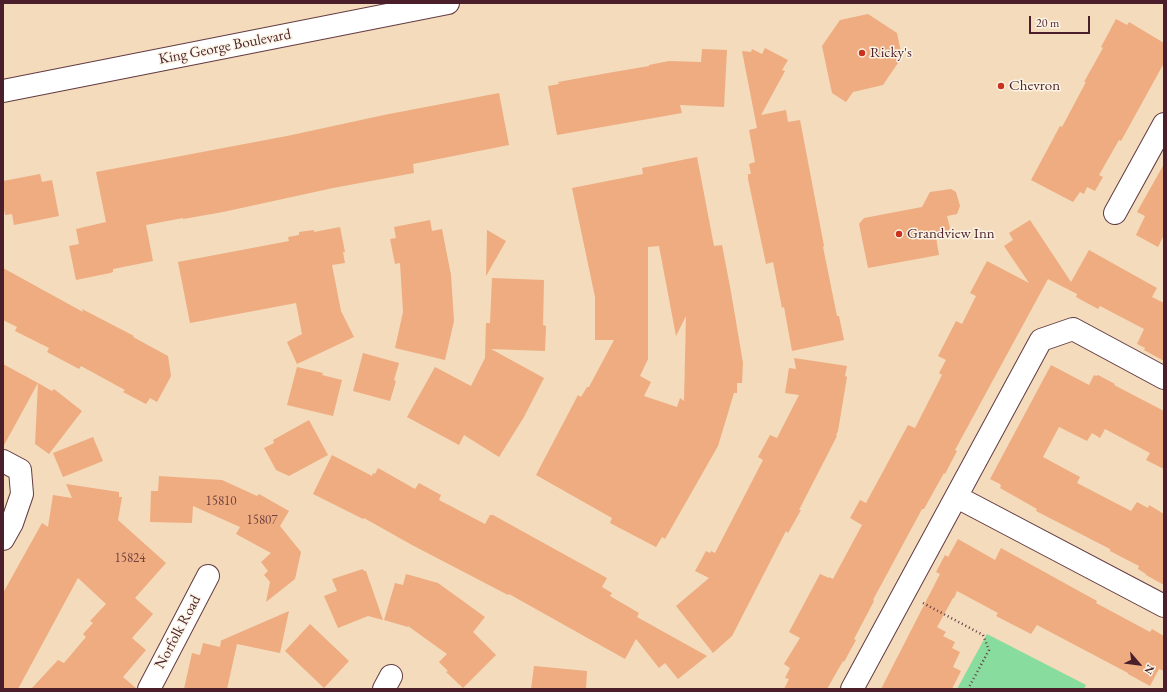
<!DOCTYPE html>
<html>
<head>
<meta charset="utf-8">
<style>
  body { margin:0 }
  #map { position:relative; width:1167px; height:692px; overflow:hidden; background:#f3dbbc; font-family:"EB Garamond",serif }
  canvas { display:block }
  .frame { position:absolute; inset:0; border:4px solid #4a1f2b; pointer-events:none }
  .north { position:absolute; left:1119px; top:644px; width:40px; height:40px; -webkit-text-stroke:3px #fcf5e5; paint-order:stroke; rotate:118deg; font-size:11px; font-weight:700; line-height:16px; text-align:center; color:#4a1f2b }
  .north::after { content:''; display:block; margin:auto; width:14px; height:18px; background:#4a1f2b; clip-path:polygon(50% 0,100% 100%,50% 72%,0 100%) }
  .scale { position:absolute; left:1029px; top:16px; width:61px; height:18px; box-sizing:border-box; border:2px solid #4a1f2b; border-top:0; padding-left:5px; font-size:12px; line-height:14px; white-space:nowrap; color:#4a1f2b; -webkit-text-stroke:3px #fcf5e5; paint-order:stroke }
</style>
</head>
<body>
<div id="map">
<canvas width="1167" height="692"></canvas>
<div class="frame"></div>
<div class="north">N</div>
<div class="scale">20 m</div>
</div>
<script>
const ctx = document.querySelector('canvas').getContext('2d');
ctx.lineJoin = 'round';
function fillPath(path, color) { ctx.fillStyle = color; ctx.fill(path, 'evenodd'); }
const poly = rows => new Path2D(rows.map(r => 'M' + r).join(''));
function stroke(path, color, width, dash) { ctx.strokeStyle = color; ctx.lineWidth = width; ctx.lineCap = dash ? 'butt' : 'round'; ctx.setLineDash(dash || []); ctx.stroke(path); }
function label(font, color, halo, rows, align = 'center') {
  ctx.font = font + ' "EB Garamond",serif'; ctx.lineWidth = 3; ctx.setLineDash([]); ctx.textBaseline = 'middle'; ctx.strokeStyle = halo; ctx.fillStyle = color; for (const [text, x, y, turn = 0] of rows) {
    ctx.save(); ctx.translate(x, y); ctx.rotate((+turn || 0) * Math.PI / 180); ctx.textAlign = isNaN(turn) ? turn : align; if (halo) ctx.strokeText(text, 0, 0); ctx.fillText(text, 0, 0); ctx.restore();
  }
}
fillPath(poly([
  [987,634,1086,685,1084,689,957,689]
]), '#88dc9d');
fillPath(poly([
  [868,14,897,33,902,57,883,85,853,92,846,102,832,93,822,46,840,20],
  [1116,19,1127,25,1129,22,1164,43,1164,63,1121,141,1119,140,1099,175,1103,177,1095,191,1087,187,1084,194,1080,192,1073,202,1031,180,1060,126,1062,127,1086,82,1084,82,1103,48,1101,47],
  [765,48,788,60,782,70,785,71,761,115,786,110,788,122,800,120,824,246,823,247,837,316,839,316,844,340,792,351,784,307,782,308,773,262,766,264,748,179,748,174,751,174,749,164,755,162,749,130,757,128,742,51,751,52,752,49,762,54],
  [702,49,727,50,724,107,680,105,682,113,557,135,548,86,559,84,558,82,608,73,649,66,649,65,669,61,701,62],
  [499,93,509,145,413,164,414,173,333,188,223,212,183,219,183,218,146,225,153,261,113,269,113,272,110,273,76,280,69,246,79,244,76,229,106,222,96,172,287,136,384,115],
  [697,157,714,246,722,245,731,292,743,363,742,383,737,383,737,393,734,393,718,446,665,539,662,537,656,547,610,523,612,518,536,475,578,395,581,397,587,387,589,387,614,340,595,340,595,297,572,188,643,174,642,168],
  [659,246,676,336,686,316,684,401,680,398,677,407,644,396,651,382,640,376,648,359,648,247],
  [1164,164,1164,235,1158,247,1136,235,1145,216,1137,212],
  [40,174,42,182,52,180,59,216,14,225,12,214,5,215,3,203,3,181],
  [951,189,956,192,960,206,957,214,947,216,950,228,946,235,936,237,939,255,868,268,859,224,864,218,922,207,930,192],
  [430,220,432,231,442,229,451,275,454,321,445,360,395,348,403,312,400,263,395,264,390,239,396,238,394,227],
  [1030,220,1071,282,1089,250,1157,288,1152,297,1164,303,1164,361,1144,350,1145,348,1137,344,1144,329,1100,306,1098,309,1076,297,1077,294,1048,279,955,450,957,451,945,474,944,473,924,509,922,509,873,600,874,601,854,639,856,640,844,662,843,661,827,689,784,689,789,679,785,678,790,668,784,664,800,638,789,632,820,574,829,578,829,577,833,579,862,525,850,518,860,500,866,503,908,425,915,428,942,375,939,373,946,360,938,356,956,321,962,324,976,296,970,293,987,261,1029,283,1004,246,1013,240,1009,233],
  [340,227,345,252,343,252,345,263,332,265,341,311,354,337,297,364,287,342,302,334,296,303,190,323,178,262,289,241,288,237,299,235,299,232,314,230,314,232],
  [487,230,506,241,486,276],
  [3,268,83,312,82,309,134,336,133,337,168,356,171,376,157,402,150,398,146,404,144,403,123,392,125,390,81,366,79,369,47,352,49,348,15,331,17,327,3,320],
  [492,278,544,280,543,325,546,326,545,351,491,349,544,378,524,417,499,457,464,435,459,445,407,417,435,367,471,386,485,358,486,323,490,323],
  [363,353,399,363,394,380,396,381,390,401,353,391],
  [794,358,847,366,845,376,847,377,838,431,836,435,837,436,799,510,801,510,788,533,786,531,732,636,713,653,676,606,709,578,695,571,706,551,710,553,711,551,715,553,763,460,758,457,770,435,777,438,799,395,785,393,789,368,796,369],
  [3,364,38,383,3,447],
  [1051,365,1089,385,1094,375,1096,376,1098,375,1115,384,1114,385,1164,411,1164,469,1146,460,1150,453,1105,429,1100,438,1092,433,1087,441,1059,427,1043,457,1080,477,1077,483,1131,511,1137,502,1148,508,1149,505,1164,514,1164,585,1146,575,1146,574,1138,569,1139,566,1110,551,1110,549,1036,511,1037,509,1000,488,1001,486,1000,484,990,479],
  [297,367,323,373,322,375,342,380,333,416,287,405],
  [38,383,52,391,54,389,82,411,49,454,35,444],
  [309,420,328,455,289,476,276,470,264,448,274,443,273,440],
  [93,437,103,461,63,477,53,453],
  [332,455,372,476,373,473,375,474,378,468,415,489,419,483,441,495,439,500,485,524,490,515,493,515,607,578,602,587,612,593,610,596,639,613,637,617,707,656,678,679,665,663,659,668,636,639,625,659,509,594,508,595,412,545,364,518,363,519,313,494],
  [159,476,222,480,257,496,259,494,289,511,280,526,301,552,295,579,266,602,270,582,264,575,268,571,261,562,271,553,236,534,240,527,193,506,192,523,150,522,151,491,158,491],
  [66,484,119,492,119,497,122,497,118,520,166,563,135,598,153,614,132,638,146,650,123,677,137,689,31,689,58,660,64,663,86,637,83,634,93,623,90,621,106,604,78,578,18,689,3,689,3,593,42,523,48,527,53,495,72,498],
  [958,539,995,560,1001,548,1097,601,1096,603,1150,632,1152,629,1164,636,1164,671,1159,669,1150,686,1128,674,1128,673,1037,625,1031,634,996,616,998,613,957,591,954,598,953,598,937,627,946,632,943,636,955,642,952,648,960,652,953,667,961,671,952,689,881,689,940,574,936,572,945,555,948,557],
  [363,569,364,571,366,571,383,620,368,616,338,628,324,596,337,591,332,579],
  [406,574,438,583,485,617,473,632,496,655,463,688,446,672,448,671,439,662,447,654,408,626,408,627,384,620,395,583,403,585],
  [289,611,280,653,237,644,227,689,184,689,192,653,200,655,203,643,220,647,221,641,220,641],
  [310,624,349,661,324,688,285,651],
  [534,666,587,671,586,689,531,689]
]), '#eeac80');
const minor = poly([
  [1115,213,1164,124],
  [3,461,20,470,22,494,12,523,3,539],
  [957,497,1164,606],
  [149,689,208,576],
  [384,689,391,676],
  [852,689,1041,340,1073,329,1164,378]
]);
const major = poly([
  [3,91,448,3]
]);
stroke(minor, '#633b41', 24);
stroke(major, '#633b41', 24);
stroke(poly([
  [923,603,983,635,989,650,968,689]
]), '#633b41', 2.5, [1, 3]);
stroke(minor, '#fff', 22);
stroke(major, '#fff', 22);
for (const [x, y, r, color] of [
  [862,53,4,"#c8321e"],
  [1001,86,4,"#c8321e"],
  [899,234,4,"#c8321e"]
]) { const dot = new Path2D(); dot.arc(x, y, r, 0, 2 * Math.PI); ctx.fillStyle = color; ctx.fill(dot); stroke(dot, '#fcf5e5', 1.5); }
label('13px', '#734240', null, [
  ["15810",221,501],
  ["15807",262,520],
  ["15824",130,558]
]);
label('15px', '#4a1f2b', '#fcf5e5', [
  ["King George Boulevard",225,47,-11],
  ["Norfolk Road",178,632,-62]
]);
label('15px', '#4a1f2b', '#fcf5e5', [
  ["Ricky's",870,53],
  ["Chevron",1009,86],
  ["Grandview Inn",907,234]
], 'left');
</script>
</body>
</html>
